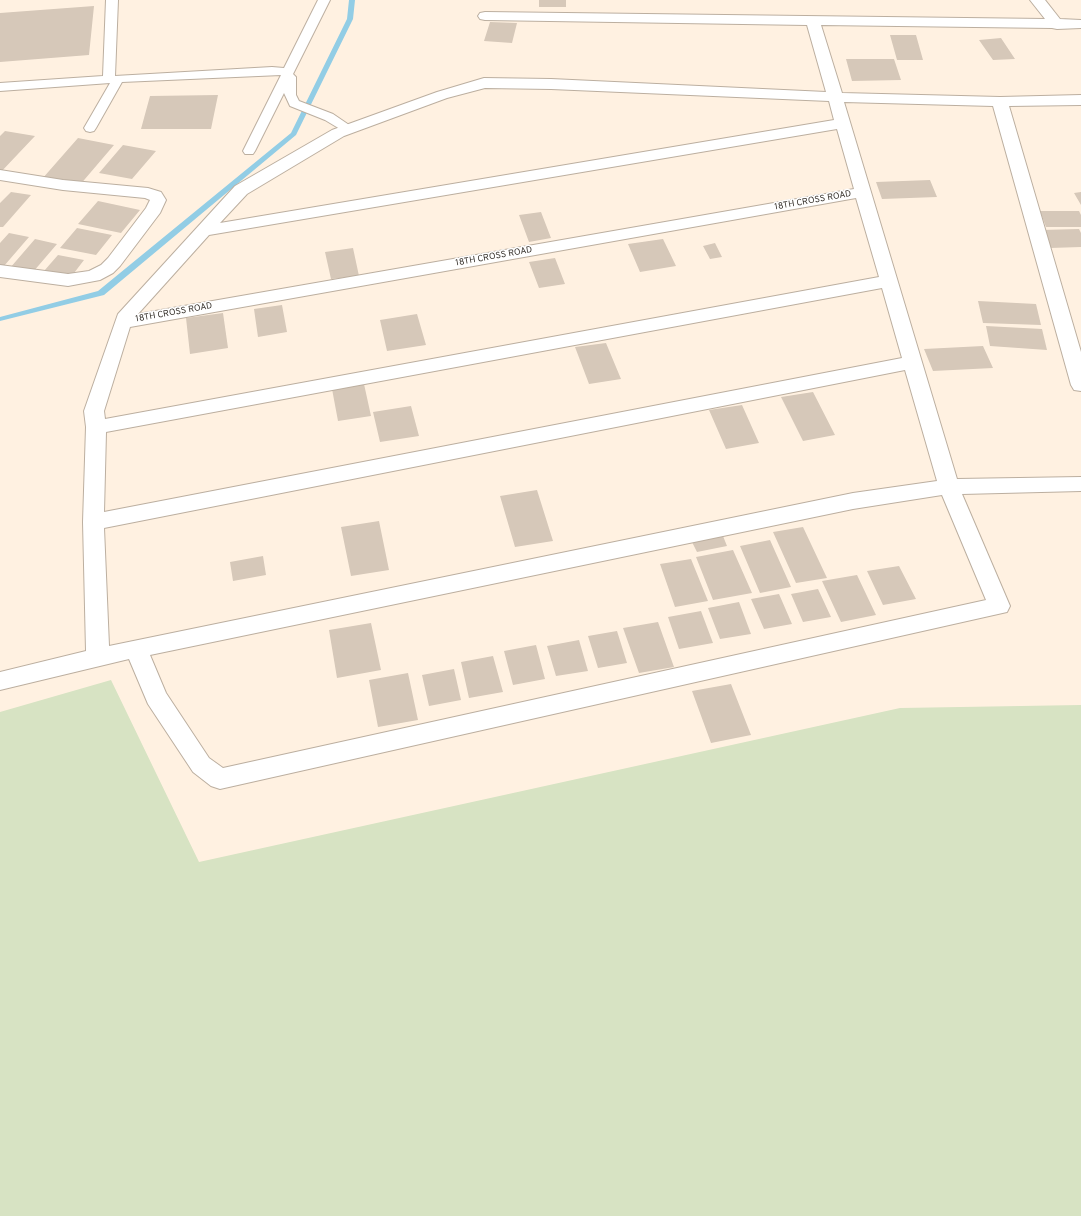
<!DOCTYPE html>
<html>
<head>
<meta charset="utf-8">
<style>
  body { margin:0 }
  canvas { display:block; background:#fff1e1 }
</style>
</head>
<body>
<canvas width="1081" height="1216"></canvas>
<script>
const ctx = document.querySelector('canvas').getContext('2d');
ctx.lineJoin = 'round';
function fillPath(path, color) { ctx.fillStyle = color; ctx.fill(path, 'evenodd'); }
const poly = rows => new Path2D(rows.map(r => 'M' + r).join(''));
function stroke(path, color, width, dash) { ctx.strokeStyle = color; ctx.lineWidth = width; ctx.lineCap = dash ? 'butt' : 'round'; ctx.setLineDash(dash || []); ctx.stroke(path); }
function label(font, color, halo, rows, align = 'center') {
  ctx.font = font + ' Overpass,sans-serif'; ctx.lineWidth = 3; ctx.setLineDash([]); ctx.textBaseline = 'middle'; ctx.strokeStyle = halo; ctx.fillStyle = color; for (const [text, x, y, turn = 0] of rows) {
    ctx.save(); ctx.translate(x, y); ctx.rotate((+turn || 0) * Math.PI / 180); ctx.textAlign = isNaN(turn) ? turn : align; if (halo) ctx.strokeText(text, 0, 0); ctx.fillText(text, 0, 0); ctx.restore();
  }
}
fillPath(poly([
  [111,680,199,862,900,708,1081,705,1081,1216,0,1216,0,712]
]), '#d7e3c3');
fillPath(poly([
  [349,0,355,0,353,19,296,135,104,295,0,321,0,317,98,291,291,133,347,19,349,0]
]), '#92cde5');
fillPath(poly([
  [539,0,566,0,566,7,539,7],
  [94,6,89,55,0,62,0,13],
  [490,22,517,23,512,43,484,41],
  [890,35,916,35,923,60,897,60],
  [1001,38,1015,59,993,60,979,40],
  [846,59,894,59,901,80,852,81],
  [218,95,211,129,141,129,150,96],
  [5,131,35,136,0,173,0,136],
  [78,138,114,145,79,186,42,179],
  [123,145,156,151,132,179,99,173],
  [930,180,937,197,882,199,876,182],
  [11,192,31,195,3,227,0,227,0,203],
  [1081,192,1081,205,1074,193],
  [98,201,140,210,121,233,78,224],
  [1040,211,1079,211,1081,215,1081,227,1046,227],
  [541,212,551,238,529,242,519,215],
  [77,228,112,235,96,255,60,248],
  [1079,229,1081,233,1081,247,1050,248,1041,230],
  [9,233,29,237,4,266,0,265,0,243],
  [35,239,57,244,33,272,10,268],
  [663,239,676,266,640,272,628,244],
  [715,243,722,257,710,259,703,246],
  [353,248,359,276,331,279,325,252],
  [58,255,84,260,71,277,44,271],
  [555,258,565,284,539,288,529,262],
  [978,301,1036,304,1041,325,983,323],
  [282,305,287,332,258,337,254,309],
  [223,313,228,348,190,354,186,318],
  [417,314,426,345,387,351,380,320],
  [986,326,1042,329,1047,350,990,346],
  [606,343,621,379,589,384,575,347],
  [983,346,993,368,933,371,924,349],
  [364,384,371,416,338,421,332,389],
  [813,392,835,435,803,441,781,397],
  [742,405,759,443,726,449,709,410],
  [411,406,419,436,380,442,373,412],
  [537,490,553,541,515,547,500,496],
  [379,521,389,570,351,576,341,527],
  [803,527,827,578,796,583,773,532],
  [723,536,727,546,697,552,692,542],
  [770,540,791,587,760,593,740,546],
  [733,550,752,593,713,600,696,557],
  [263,556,266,575,233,581,230,562],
  [691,559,708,601,675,607,660,564],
  [899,566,916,599,883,605,867,571],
  [857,575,876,615,841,622,822,581],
  [818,589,831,617,803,622,791,594],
  [779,594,792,624,764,629,751,599],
  [739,602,751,634,720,639,708,608],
  [701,611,713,643,679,649,668,617],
  [658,622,674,667,639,673,623,628],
  [371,623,381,670,337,678,329,630],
  [617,631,627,663,598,668,588,636],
  [579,640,588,671,556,676,547,646],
  [536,645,545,679,513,685,504,651],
  [493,656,503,692,469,698,461,662],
  [454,669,461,700,429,706,422,675],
  [408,673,418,720,378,727,369,680],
  [731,684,751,735,711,743,692,691]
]), '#d6c8b9');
const lane = poly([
  [106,0,118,0,115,76,272,67,284,68,318,0,330,0,293,74,296,77,296,95,299,101,333,114,355,129,353,132,345,132,325,120,290,106,284,93,255,151,253,154,245,154,243,151,281,75,122,82,96,128,94,131,90,132,86,131,84,128,110,83,0,91,0,83,103,76,106,0]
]);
const street = poly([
  [1030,0,1045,0,1060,19,1081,20,1081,28,1057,29,1052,28,821,25,842,93,1000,97,1081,95,1081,105,1009,106,1081,352,1081,391,1074,390,1071,385,993,106,844,102,957,479,1081,477,1081,491,962,494,1010,606,1007,612,220,789,211,786,193,772,148,704,129,659,0,690,0,672,86,651,83,522,86,427,84,411,118,314,235,186,332,130,437,92,484,78,551,79,826,92,807,25,485,20,480,19,478,16,480,13,485,12,1045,19,1030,0],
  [485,88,551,89,829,101,834,120,220,223,247,194,344,136,447,98,485,88],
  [837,129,854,189,138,314,209,235,837,129],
  [856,198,879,277,105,419,104,411,130,327,856,198],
  [882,288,902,358,104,512,106,432,882,288],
  [905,370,937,481,853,493,109,646,104,528,905,370],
  [942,495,986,600,223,768,209,758,166,693,150,655,853,509,942,495],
  [0,170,63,180,148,188,161,192,166,200,160,213,120,266,113,273,100,280,68,286,0,277,0,265,68,274,89,271,101,265,108,258,146,208,150,200,145,198,63,190,0,180,0,170]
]);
stroke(lane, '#bcafa0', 2);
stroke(street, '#bcafa0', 2);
fillPath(lane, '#fff');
fillPath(street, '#fff');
label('9px', '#36312b', '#fff', [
  ["18TH CROSS ROAD",813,201,-10],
  ["18TH CROSS ROAD",494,257,-10],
  ["18TH CROSS ROAD",174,313,-10]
]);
</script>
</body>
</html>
